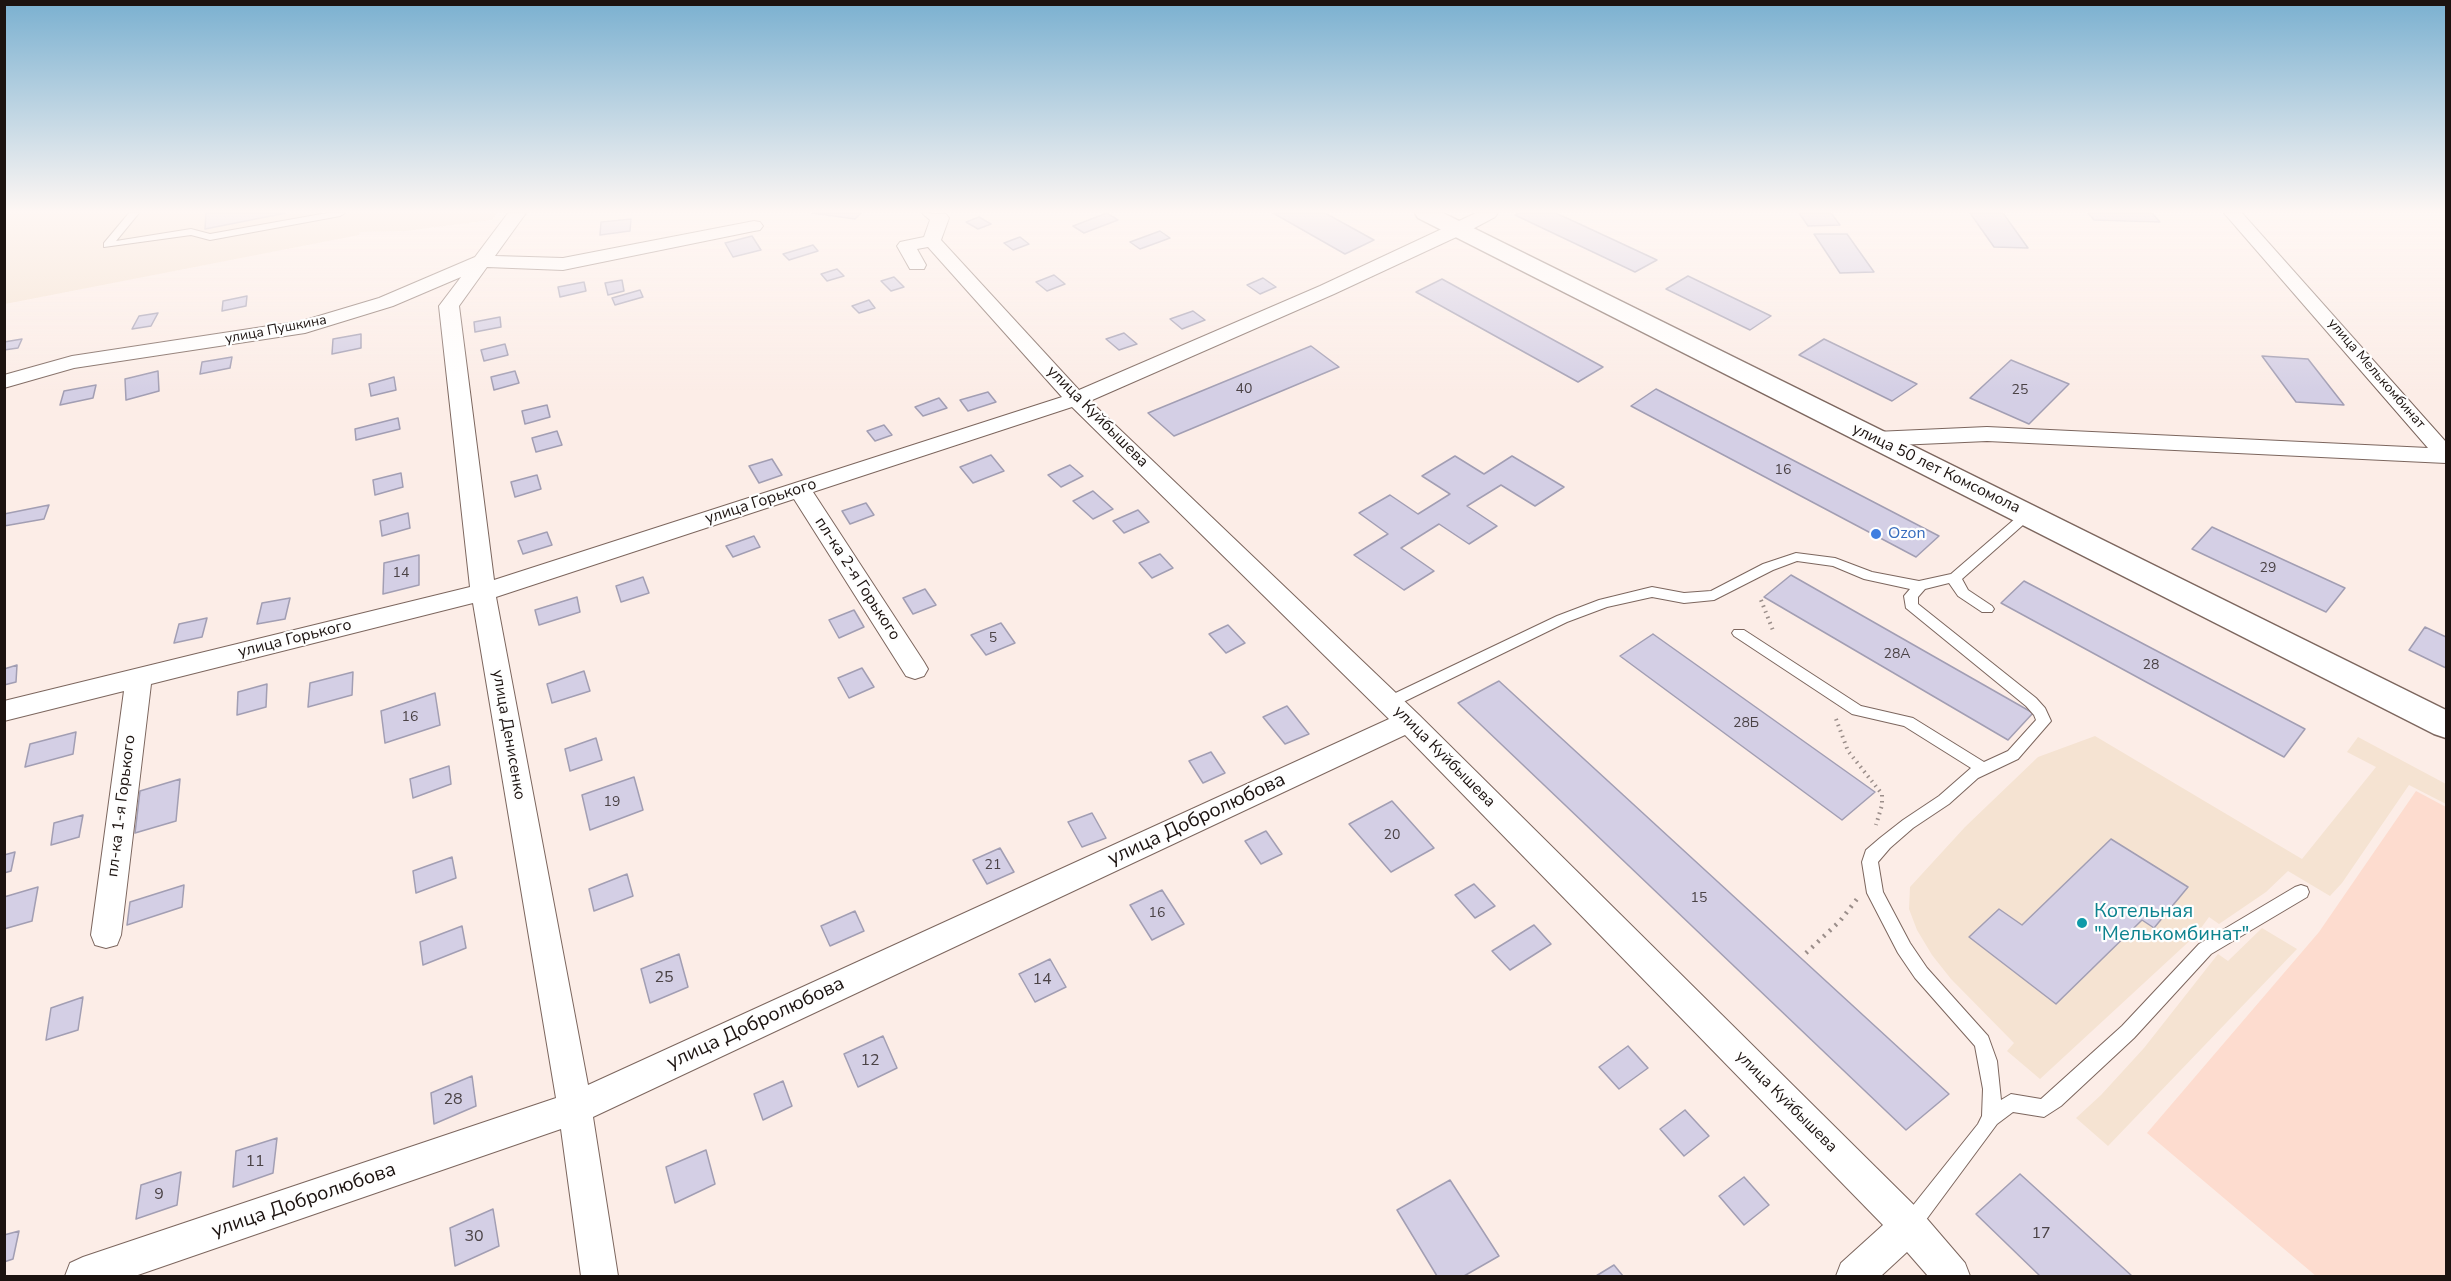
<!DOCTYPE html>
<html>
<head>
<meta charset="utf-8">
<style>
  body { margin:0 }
  #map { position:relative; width:2451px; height:1281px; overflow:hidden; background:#fcede7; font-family:"Nunito Sans",sans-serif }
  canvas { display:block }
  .frame { position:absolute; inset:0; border:6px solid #1c1310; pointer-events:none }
</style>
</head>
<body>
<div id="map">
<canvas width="2451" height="1281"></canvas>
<div class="frame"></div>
</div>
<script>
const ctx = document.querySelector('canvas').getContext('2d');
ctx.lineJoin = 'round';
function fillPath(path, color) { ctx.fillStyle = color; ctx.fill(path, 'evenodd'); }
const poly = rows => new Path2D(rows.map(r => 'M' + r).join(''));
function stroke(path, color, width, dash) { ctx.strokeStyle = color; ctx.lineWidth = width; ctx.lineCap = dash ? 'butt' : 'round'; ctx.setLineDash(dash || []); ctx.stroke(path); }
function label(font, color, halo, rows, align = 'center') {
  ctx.font = font + ' "Nunito Sans",sans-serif'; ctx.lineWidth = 4.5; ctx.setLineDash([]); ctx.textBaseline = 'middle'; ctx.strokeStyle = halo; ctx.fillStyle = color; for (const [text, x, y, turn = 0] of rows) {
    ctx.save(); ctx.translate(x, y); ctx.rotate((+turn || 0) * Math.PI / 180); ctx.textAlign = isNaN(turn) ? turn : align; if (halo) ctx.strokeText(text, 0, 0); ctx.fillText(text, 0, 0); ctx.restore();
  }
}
fillPath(poly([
  [5,213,497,213,492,220,406,231,360,232,359,235,5,304],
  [2095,736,2302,859,2376,767,2347,752,2358,737,2446,784,2446,804,2409,785,2342,883,2330,896,2288,871,2266,892,2219,924,2209,917,2196,935,2040,1079,2007,1051,2014,1043,1951,979,1932,955,1917,930,1909,909,1910,887,1965,827,2038,757],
  [2262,928,2297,949,2108,1146,2076,1118,2101,1095,2144,1048,2218,954,2228,961]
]), '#f5e3d2');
fillPath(poly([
  [2416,791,2446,807,2446,1276,2316,1276,2147,1133,2319,932]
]), '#fddccf');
const building = poly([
  [206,213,286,213,205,229,206,213],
  [812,213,861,213,855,219,812,213],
  [1107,213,1118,220,1084,233,1073,226,1107,213],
  [1273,213,1325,213,1374,240,1345,254,1273,213],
  [1520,213,1556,213,1657,260,1635,272,1515,215,1520,213],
  [1799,213,1831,213,1840,225,1808,226,1799,213],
  [1970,213,2003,213,2028,248,1994,247,1970,213],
  [2088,213,2152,213,2160,222,2094,220,2088,213],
  [979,217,991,224,978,229,966,222,979,217],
  [631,219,630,231,600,235,601,222,631,219],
  [1160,231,1170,238,1140,249,1130,242,1160,231],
  [1814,234,1847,234,1874,272,1840,273,1814,234],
  [752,236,761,250,733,257,725,243,752,236],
  [1020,237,1029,244,1013,250,1004,243,1020,237],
  [813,245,818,251,789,260,783,254,813,245],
  [837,269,844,276,827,281,821,274,837,269],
  [1054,275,1065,284,1047,291,1036,282,1054,275],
  [1688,276,1771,316,1750,330,1666,289,1688,276],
  [894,277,904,287,891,291,881,281,894,277],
  [1263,278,1276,287,1260,294,1247,285,1263,278],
  [1442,279,1603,367,1578,382,1416,292,1442,279],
  [622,280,624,291,608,295,605,283,622,280],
  [584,282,586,291,560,297,558,287,584,282],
  [640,290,643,297,615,305,612,298,640,290],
  [247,296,246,306,222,311,223,301,247,296],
  [869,300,875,308,859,313,852,306,869,300],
  [1193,311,1205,320,1182,329,1170,319,1193,311],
  [158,313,151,326,132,329,139,316,158,313],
  [500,317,501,327,475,332,474,322,500,317],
  [1124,333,1137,344,1119,350,1106,339,1124,333],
  [361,334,361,348,332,354,333,339,361,334],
  [22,339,18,348,4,350,4,342,22,339],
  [1824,339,1917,384,1892,401,1799,355,1824,339],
  [505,344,508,355,484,361,481,350,505,344],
  [1311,346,1339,367,1174,436,1148,413,1311,346],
  [2262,356,2308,359,2344,405,2296,402,2262,356],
  [232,357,230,368,200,374,202,362,232,357],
  [2011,360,2069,384,2029,424,1970,398,2011,360],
  [158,371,159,391,126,400,125,379,158,371],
  [515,371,519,383,494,390,491,377,515,371],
  [394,377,396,390,371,396,369,384,394,377],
  [96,385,93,398,60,405,64,391,96,385],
  [1656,389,1939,536,1916,557,1631,406,1656,389],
  [988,392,996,402,968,411,960,400,988,392],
  [939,398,947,408,923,416,915,407,939,398],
  [547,405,550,417,525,424,522,411,547,405],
  [398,418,400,429,356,440,355,429,398,418],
  [884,425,892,435,875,441,867,431,884,425],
  [557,431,562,445,536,452,532,438,557,431],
  [991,455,1004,471,973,483,960,467,991,455],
  [1455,456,1484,474,1512,456,1564,487,1535,506,1501,485,1467,506,1497,526,1469,544,1439,524,1401,548,1434,571,1404,590,1354,555,1388,534,1359,513,1390,495,1418,514,1450,494,1422,476,1455,456],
  [772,459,782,475,759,483,749,466,772,459],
  [1070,465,1083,476,1061,487,1048,475,1070,465],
  [401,473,403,487,375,495,373,480,401,473],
  [537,475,541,489,515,497,511,482,537,475],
  [1093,491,1113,509,1093,519,1073,501,1093,491],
  [866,503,874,515,850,524,842,511,866,503],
  [49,505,44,519,4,526,4,514,49,505],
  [1138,510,1149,522,1124,533,1113,521,1138,510],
  [408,513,410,528,382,536,380,521,408,513],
  [2212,527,2345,588,2326,612,2192,549,2212,527],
  [547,532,552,545,523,554,518,541,547,532],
  [754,536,760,547,733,557,726,546,754,536],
  [1160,554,1173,568,1152,578,1139,563,1160,554],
  [419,555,419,585,383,594,384,563,419,555],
  [1791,575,2033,713,2008,740,1764,597,1791,575],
  [643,577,649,593,621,602,616,586,643,577],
  [2024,581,2305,729,2284,757,2001,603,2024,581],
  [925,589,936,605,913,614,903,598,925,589],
  [577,597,580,612,539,625,535,610,577,597],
  [290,598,285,619,257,624,262,603,290,598],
  [854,610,864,627,839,638,829,620,854,610],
  [207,618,202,637,174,643,179,624,207,618],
  [1001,623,1015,643,986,655,971,635,1001,623],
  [1228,625,1245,643,1226,653,1209,634,1228,625],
  [2425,627,2446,637,2446,668,2409,650,2425,627],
  [1653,634,1875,792,1842,820,1620,656,1653,634],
  [17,665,16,682,4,685,4,669,17,665],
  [862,668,874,687,849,698,838,678,862,668],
  [584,671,590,691,552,703,547,684,584,671],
  [353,672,352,695,308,707,310,683,353,672],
  [1499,681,1949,1094,1906,1130,1458,703,1499,681],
  [267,684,266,707,237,715,238,692,267,684],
  [435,693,440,725,385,743,381,711,435,693],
  [1287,706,1309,734,1285,744,1263,717,1287,706],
  [76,732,73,754,25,767,30,744,76,732],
  [596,738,602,760,570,771,565,749,596,738],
  [1211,752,1225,773,1203,783,1189,761,1211,752],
  [449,766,451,784,413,798,410,779,449,766],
  [634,777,643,810,590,830,582,795,634,777],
  [180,779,176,821,135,833,140,791,180,779],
  [1392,801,1434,848,1391,872,1349,824,1392,801],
  [1092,813,1106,838,1082,847,1068,822,1092,813],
  [83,815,79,837,51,845,54,823,83,815],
  [1266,831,1282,854,1261,864,1245,841,1266,831],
  [2111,839,2188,887,2154,928,2142,920,2056,1004,1969,937,1999,909,2022,925,2111,839],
  [1000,848,1014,872,987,884,973,860,1000,848],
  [15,852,11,871,4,873,4,855,15,852],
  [452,857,456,878,416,893,413,871,452,857],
  [627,874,633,896,594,911,589,889,627,874],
  [1474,884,1495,906,1475,918,1455,895,1474,884],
  [184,885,182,907,127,925,130,902,184,885],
  [38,887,32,921,4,929,4,897,38,887],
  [1162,890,1184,924,1152,940,1130,905,1162,890],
  [855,911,864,931,830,946,821,926,855,911],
  [1534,925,1551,944,1510,970,1492,951,1534,925],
  [462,926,466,948,423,965,420,942,462,926],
  [679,954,688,987,650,1003,641,969,679,954],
  [1050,959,1066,987,1035,1002,1019,974,1050,959],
  [83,997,78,1030,46,1040,51,1008,83,997],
  [883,1036,897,1068,858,1087,844,1054,883,1036],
  [1628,1046,1648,1068,1619,1089,1599,1067,1628,1046],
  [472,1076,476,1106,434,1124,431,1093,472,1076],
  [783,1081,792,1106,763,1120,754,1094,783,1081],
  [1685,1110,1709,1136,1684,1156,1660,1129,1685,1110],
  [277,1138,273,1173,233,1187,236,1151,277,1138],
  [706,1150,715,1184,675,1203,666,1167,706,1150],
  [181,1172,177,1205,136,1219,141,1185,181,1172],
  [2020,1174,2132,1276,2040,1276,1976,1214,2020,1174],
  [1744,1177,1769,1205,1744,1225,1719,1196,1744,1177],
  [1450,1180,1499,1256,1464,1276,1437,1276,1397,1210,1450,1180],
  [493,1209,499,1246,455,1266,450,1228,493,1209],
  [19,1231,13,1259,4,1262,4,1235,19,1231],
  [1614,1265,1623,1276,1596,1276,1614,1265]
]);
fillPath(building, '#d4cfe5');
stroke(building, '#a29eb3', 1.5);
const service = poly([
  [129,213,139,213,116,241,191,229,210,234,327,213,345,213,340,216,210,240,191,235,104,247,104,243,129,213],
  [2028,510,2034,514,2032,517,1962,579,1968,590,1992,606,1994,609,1992,612,1982,612,1958,596,1949,583,1925,589,1918,597,1918,604,2036,698,2045,708,2051,721,2018,759,1978,778,1949,804,1913,828,1890,848,1878,862,1883,892,1910,943,1927,968,1988,1036,1997,1061,2001,1100,2011,1094,2041,1099,2122,1026,2199,944,2295,887,2301,885,2307,887,2309,892,2307,897,2211,954,2134,1038,2061,1106,2044,1117,2013,1112,1997,1124,1917,1232,1910,1235,1903,1232,1900,1225,1903,1218,1978,1124,1982,1116,1983,1089,1975,1046,1915,978,1898,953,1867,893,1862,862,1866,850,1880,838,1903,820,1939,796,1971,768,1904,726,1852,714,1734,636,1732,633,1734,630,1744,630,1861,706,1913,718,1984,762,2008,751,2036,720,2034,715,2026,706,1906,608,1904,596,1910,589,1864,579,1833,566,1797,561,1773,570,1714,600,1684,603,1652,597,1607,607,1567,622,1395,706,1390,707,1385,706,1383,702,1385,698,1557,616,1599,600,1652,587,1684,593,1711,591,1763,564,1796,553,1835,558,1872,572,1919,581,1951,574,2024,511,2028,510]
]);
const minor = poly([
  [508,213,526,213,495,256,563,258,754,221,760,222,763,226,760,230,754,231,563,270,487,267,459,306,494,580,1062,397,928,247,917,249,926,265,924,269,910,269,897,246,900,242,924,237,930,220,922,213,946,214,949,218,941,240,1079,390,1320,286,1476,213,1498,213,1495,217,1465,233,1334,294,1090,401,1419,715,1922,1213,1965,1263,1970,1276,1928,1276,1907,1252,1881,1276,1836,1276,1841,1263,1883,1225,1405,735,593,1117,618,1276,581,1276,561,1129,135,1276,65,1276,70,1263,83,1257,556,1098,473,603,151,684,121,935,117,945,106,948,95,945,91,935,124,691,4,721,4,701,470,587,439,306,461,277,393,306,305,333,74,368,4,388,4,375,72,356,302,321,379,298,475,257,508,213],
  [1072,407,1389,719,588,1085,496,597,794,499,906,676,915,679,924,676,928,669,924,662,813,492,1072,407],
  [2224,213,2242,213,2446,442,2446,463,1987,441,1875,446,1867,444,1864,439,1867,434,1875,432,1987,427,2428,448,2224,213]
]);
const tertiary = poly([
  [1415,213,1443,213,2446,710,2446,738,2434,734,1418,218,1415,213]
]);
stroke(service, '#7c665e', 2);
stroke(minor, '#7c665e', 2);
stroke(tertiary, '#7c665e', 3);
stroke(poly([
  [1761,600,1774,633],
  [1836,719,1848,751,1882,794,1882,805,1876,825]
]), '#9b8e8a', 4, [1.5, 4.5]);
stroke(poly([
  [1806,953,1840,921,1857,899]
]), '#9b8e8a', 4.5, [2, 6]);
fillPath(service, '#fff');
fillPath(minor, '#fff');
fillPath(tertiary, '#fff');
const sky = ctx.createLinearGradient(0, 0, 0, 392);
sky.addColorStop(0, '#7ab0d0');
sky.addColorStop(0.54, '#fef7f4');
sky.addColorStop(1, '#fef7f400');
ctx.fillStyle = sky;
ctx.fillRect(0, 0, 2451, 392);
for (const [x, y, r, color] of [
  [1876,534,6,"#3f7fe0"],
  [2082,923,6,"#0f9aa8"]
]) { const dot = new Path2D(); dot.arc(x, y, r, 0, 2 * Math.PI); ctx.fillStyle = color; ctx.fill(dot); stroke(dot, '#fefefe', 2); }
label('14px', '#1c1310', '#fefefe', [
  ["улица Пушкина",276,330,-11],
  ["улица Мелькомбинат",2376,374,49]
]);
label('14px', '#4a4245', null, [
  ["40",1244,390],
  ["25",2020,391],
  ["16",1783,471],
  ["29",2268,569],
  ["14",401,574],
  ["5",993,639],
  ["28А",1897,655],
  ["28",2151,666],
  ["16",410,718],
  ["28Б",1746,724],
  ["19",612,803],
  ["20",1392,836],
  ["21",993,866],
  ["15",1699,899],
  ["16",1157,914]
]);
label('16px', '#1c1310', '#fefefe', [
  ["улица Куйбышева",1097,417,45],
  ["улица 50 лет Комсомола",1936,469,26],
  ["улица Горького",761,502,-18],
  ["пл-ка 2-я Горького",857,579,57],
  ["улица Горького",295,639,-14],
  ["улица Денисенко",508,735,80],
  ["улица Куйбышева",1444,757,45],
  ["пл-ка 1-я Горького",122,806,-83],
  ["улица Куйбышева",1786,1102,45]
]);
label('16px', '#366cbe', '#fefefe', [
  ["Ozon",1888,534]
], 'left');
label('16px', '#4a4245', null, [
  ["25",664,978],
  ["14",1042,980],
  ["12",870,1061],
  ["28",453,1100],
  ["11",255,1162],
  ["9",159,1195],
  ["17",2041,1234],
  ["30",474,1237]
]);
label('20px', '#1c1310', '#fefefe', [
  ["улица Добролюбова",1197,820,-25],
  ["улица Добролюбова",756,1024,-25],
  ["улица Добролюбова",304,1201,-19]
]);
label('20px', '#0d838f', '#fefefe', [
  ["Котельная",2094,912],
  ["\"Мелькомбинат\"",2094,935]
], 'left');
</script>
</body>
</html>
